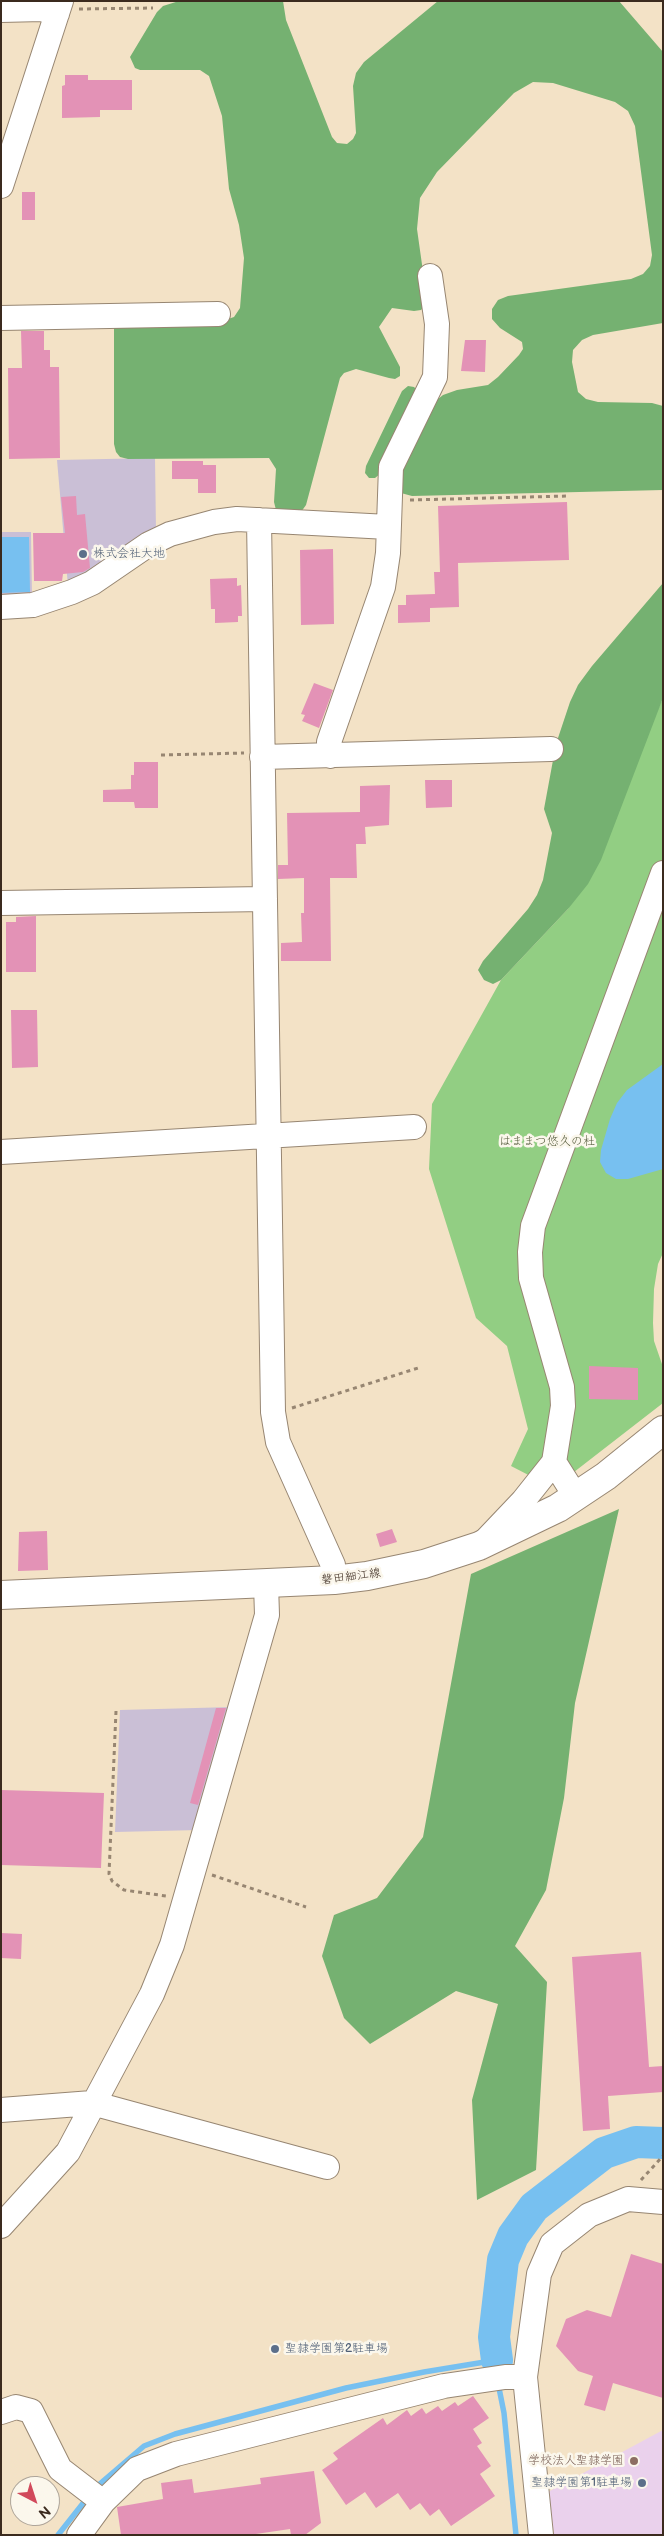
<!DOCTYPE html>
<html>
<head>
<meta charset="utf-8">
<style>
  body { margin:0 }
  #map { position:relative; width:664px; height:2536px; overflow:hidden; background:#f3e2c6; font-family:"Balsamiq Sans",sans-serif }
  canvas { display:block }
  .frame { position:absolute; inset:0; border:2px solid #3b2a1e; pointer-events:none }
  .north { position:absolute; left:10px; top:2476px; width:50px; height:50px; box-sizing:border-box; background:#fbf7ec; border:1px solid #aea59a; border-radius:50%; rotate:140deg; font-size:14px; font-weight:700; line-height:20px; text-align:center; color:#3b2a1e }
  .north::after { content:''; display:block; margin:auto; width:18px; height:22px; background:#d1495b; clip-path:polygon(50% 0,100% 100%,50% 72%,0 100%) }
</style>
</head>
<body>
<div id="map">
<canvas width="664" height="2536"></canvas>
<div class="frame"></div>
<div class="north">N</div>
</div>
<script>
const ctx = document.querySelector('canvas').getContext('2d');
ctx.lineJoin = 'round';
function fillPath(path, color) { ctx.fillStyle = color; ctx.fill(path, 'evenodd'); }
const poly = rows => new Path2D(rows.map(r => 'M' + r).join(''));
function stroke(path, color, width, dash) { ctx.strokeStyle = color; ctx.lineWidth = width; ctx.lineCap = dash ? 'butt' : 'round'; ctx.setLineDash(dash || []); ctx.stroke(path); }
function label(font, color, halo, rows, align = 'center') {
  ctx.font = font + ' "Balsamiq Sans","Klee One",sans-serif'; ctx.lineWidth = 5; ctx.setLineDash([]); ctx.textBaseline = 'middle'; ctx.strokeStyle = halo; ctx.fillStyle = color; for (const [text, x, y, turn = 0] of rows) {
    ctx.save(); ctx.translate(x, y); ctx.rotate((+turn || 0) * Math.PI / 180); ctx.textAlign = isNaN(turn) ? turn : align; if (halo) ctx.strokeText(text, 0, 0); ctx.fillText(text, 0, 0); ctx.restore();
  }
}
fillPath(poly([
  [663,2430,663,2535,554,2535,548,2492]
]), '#ead1ec');
fillPath(poly([
  [155,458,156,532,68,586,57,460],
  [1,532,31,532,32,597,1,599],
  [233,1707,199,1830,115,1832,120,1710]
]), '#cabfd6');
fillPath(poly([
  [663,698,663,1253,658,1264,654,1289,653,1323,654,1341,663,1367,663,1403,556,1486,549,1478,542,1482,511,1466,528,1429,507,1346,476,1318,429,1169,432,1104,501,980,568,909]
]), '#92ce83');
fillPath(poly([
  [179,1,283,1,286,20,332,137,337,143,347,144,353,139,356,133,353,86,356,73,364,62,438,1,619,1,663,52,663,323,593,335,582,340,573,350,572,362,578,392,586,399,598,402,652,403,663,406,663,490,412,496,401,493,397,482,432,404,443,395,457,390,488,385,498,377,519,355,523,349,522,342,500,328,492,319,492,309,498,300,508,296,631,279,643,274,650,266,652,255,635,126,628,111,615,102,553,83,533,82,514,93,437,172,420,198,417,229,427,300,425,306,421,310,414,311,392,308,379,327,400,367,400,376,395,379,389,378,356,369,344,373,340,378,306,505,301,512,276,510,274,502,276,469,269,458,128,459,120,457,116,452,114,444,114,327,228,319,234,317,240,308,244,258,239,225,229,189,222,116,209,76,200,70,140,70,135,68,130,57,157,12,163,6],
  [408,386,414,387,418,391,380,474,375,478,369,478,365,473,366,466,402,391],
  [663,583,663,698,601,860,588,884,568,909,501,980,493,984,484,980,478,970,483,961,528,909,537,895,543,880,552,833,544,809,556,744,570,702,578,685,592,666],
  [619,1509,575,1703,564,1798,546,1890,515,1946,547,1982,536,2170,477,2200,472,2100,498,2004,456,1991,370,2044,344,2018,322,1956,334,1915,377,1898,423,1837,471,1574]
]), '#75b171');
fillPath(poly([
  [1,537,29,537,30,592,1,593],
  [663,1064,663,1169,628,1179,616,1179,606,1173,600,1162,601,1150,610,1119,617,1103,627,1090]
]), '#77c0f0');
stroke(poly([
  [498,2383,504,2413,516,2535],
  [95,2488,144,2446,175,2434,346,2388,424,2372,497,2360,497,2372],
  [58,2535,88,2497]
]), '#77c0f0', 5.5);
stroke(poly([
  [497,2360,494,2337,503,2260,513,2236,534,2207,604,2153,636,2142,663,2143]
]), '#77c0f0', 32);
fillPath(poly([
  [65,75,88,75,88,80,132,80,132,110,100,110,100,117,62,118,62,86,65,85],
  [22,192,35,192,35,220,22,220],
  [21,331,44,331,44,350,50,350,50,367,59,367,60,458,9,459,8,368,22,368],
  [465,340,486,340,485,372,461,371],
  [172,461,203,461,203,465,216,465,216,493,198,493,198,479,172,479],
  [76,496,77,515,85,514,90,568,83,572,63,574,62,581,34,581,33,533,65,533,61,497],
  [567,502,569,560,458,563,459,607,430,608,430,622,398,623,398,605,406,605,406,595,435,594,434,572,440,572,438,506],
  [333,549,334,624,301,625,300,550],
  [237,578,237,586,241,585,242,616,238,616,238,622,215,623,215,609,211,609,210,579],
  [314,683,333,690,319,728,302,721,305,715,301,714],
  [134,762,158,762,158,808,135,808,134,802,103,802,103,790,131,789,131,775,134,775],
  [425,780,452,780,452,807,426,808],
  [390,785,389,825,365,827,366,844,356,844,357,878,330,878,331,961,281,961,281,943,302,942,301,913,304,913,304,878,278,879,278,865,288,865,287,813,360,812,360,786],
  [36,916,36,972,6,972,6,922,16,922,16,917],
  [11,1010,37,1010,38,1067,12,1068],
  [589,1366,638,1368,638,1400,589,1399],
  [392,1529,397,1542,380,1547,376,1534],
  [47,1531,48,1570,18,1571,19,1532],
  [216,1708,226,1708,198,1805,190,1803],
  [1,1790,104,1793,101,1868,1,1865],
  [1,1933,22,1934,21,1959,1,1958],
  [641,1952,649,2067,663,2066,663,2092,608,2096,610,2129,583,2131,572,1957],
  [631,2254,663,2264,663,2398,613,2383,605,2411,584,2405,593,2376,578,2371,556,2346,566,2319,587,2310,611,2317],
  [473,2396,489,2418,473,2429,482,2443,477,2446,491,2466,480,2474,495,2496,451,2526,439,2509,430,2516,420,2503,410,2510,398,2493,376,2508,365,2492,346,2505,322,2470,338,2459,333,2453,383,2418,387,2425,407,2410,411,2416,422,2408,426,2414,438,2406,442,2411,455,2402,458,2406],
  [314,2471,321,2523,305,2535,291,2535,290,2529,249,2535,121,2535,117,2507,163,2499,161,2483,192,2479,194,2493,261,2484,260,2478]
]), '#e392b6');
const minor = poly([
  [1,10,42,9,57,14],
  [1,186,61,1],
  [1,318,218,314],
  [259,520,273,1412,278,1442,333,1565,334,1580],
  [1,607,33,605,72,592,92,583,149,544,170,534,214,522,237,519,388,527],
  [330,756,329,742,383,587,388,553,391,467,435,377,437,324,430,276],
  [262,757,551,749],
  [1,903,265,899],
  [1,1152,414,1127],
  [554,1462,576,1497],
  [486,1540,523,1501,554,1462,563,1406,562,1387,531,1278,530,1252,533,1226,663,873],
  [1,2110,92,2103,327,2167],
  [1,2226,68,2152,152,1994,172,1945,267,1615,266,1584],
  [1,2412,16,2407,31,2411,60,2469,103,2502],
  [79,2535,103,2502,137,2469,176,2454,444,2386,505,2377,525,2377],
  [541,2535,525,2377,539,2274,552,2244,589,2215,628,2199,663,2202]
]);
const major = poly([
  [1,1595,334,1580,367,1576,424,1564,479,1546,558,1508,606,1476,663,1430]
]);
stroke(minor, '#978672', 26);
stroke(major, '#978672', 30);
stroke(poly([
  [79,9,153,8],
  [410,500,567,496],
  [161,755,244,753],
  [292,1408,418,1368],
  [116,1711,109,1874,112,1881,124,1890,166,1896],
  [212,1875,306,1907],
  [641,2180,663,2156]
]), '#978672', 3, [4, 4]);
stroke(minor, '#fff', 24);
stroke(major, '#fff', 28);
for (const [x, y, r, color] of [
  [83,554,5,"#5c6f8a"],
  [275,2349,5,"#5c6f8a"],
  [634,2461,5,"#8d6e63"],
  [642,2483,5,"#5c6f8a"]
]) { const dot = new Path2D(); dot.arc(x, y, r, 0, 2 * Math.PI); ctx.fillStyle = color; ctx.fill(dot); stroke(dot, '#fbf7ec', 2); }
label('12px', '#4e5e75', '#fbf7ec', [
  ["株式会社大地",93,554],
  ["聖隷学園第2駐車場",285,2349],
  ["聖隷学園第1駐車場",632,2483,"right"]
], 'left');
label('12px', '#555b3c', '#fbf7ec', [
  ["はままつ悠久の杜",547,1142]
]);
label('12px', '#3b2a1e', '#fbf7ec', [
  ["磐田細江線",351,1577,-7]
]);
label('12px', '#785e54', '#fbf7ec', [
  ["学校法人聖隷学園",624,2461]
], 'right');
</script>
</body>
</html>
